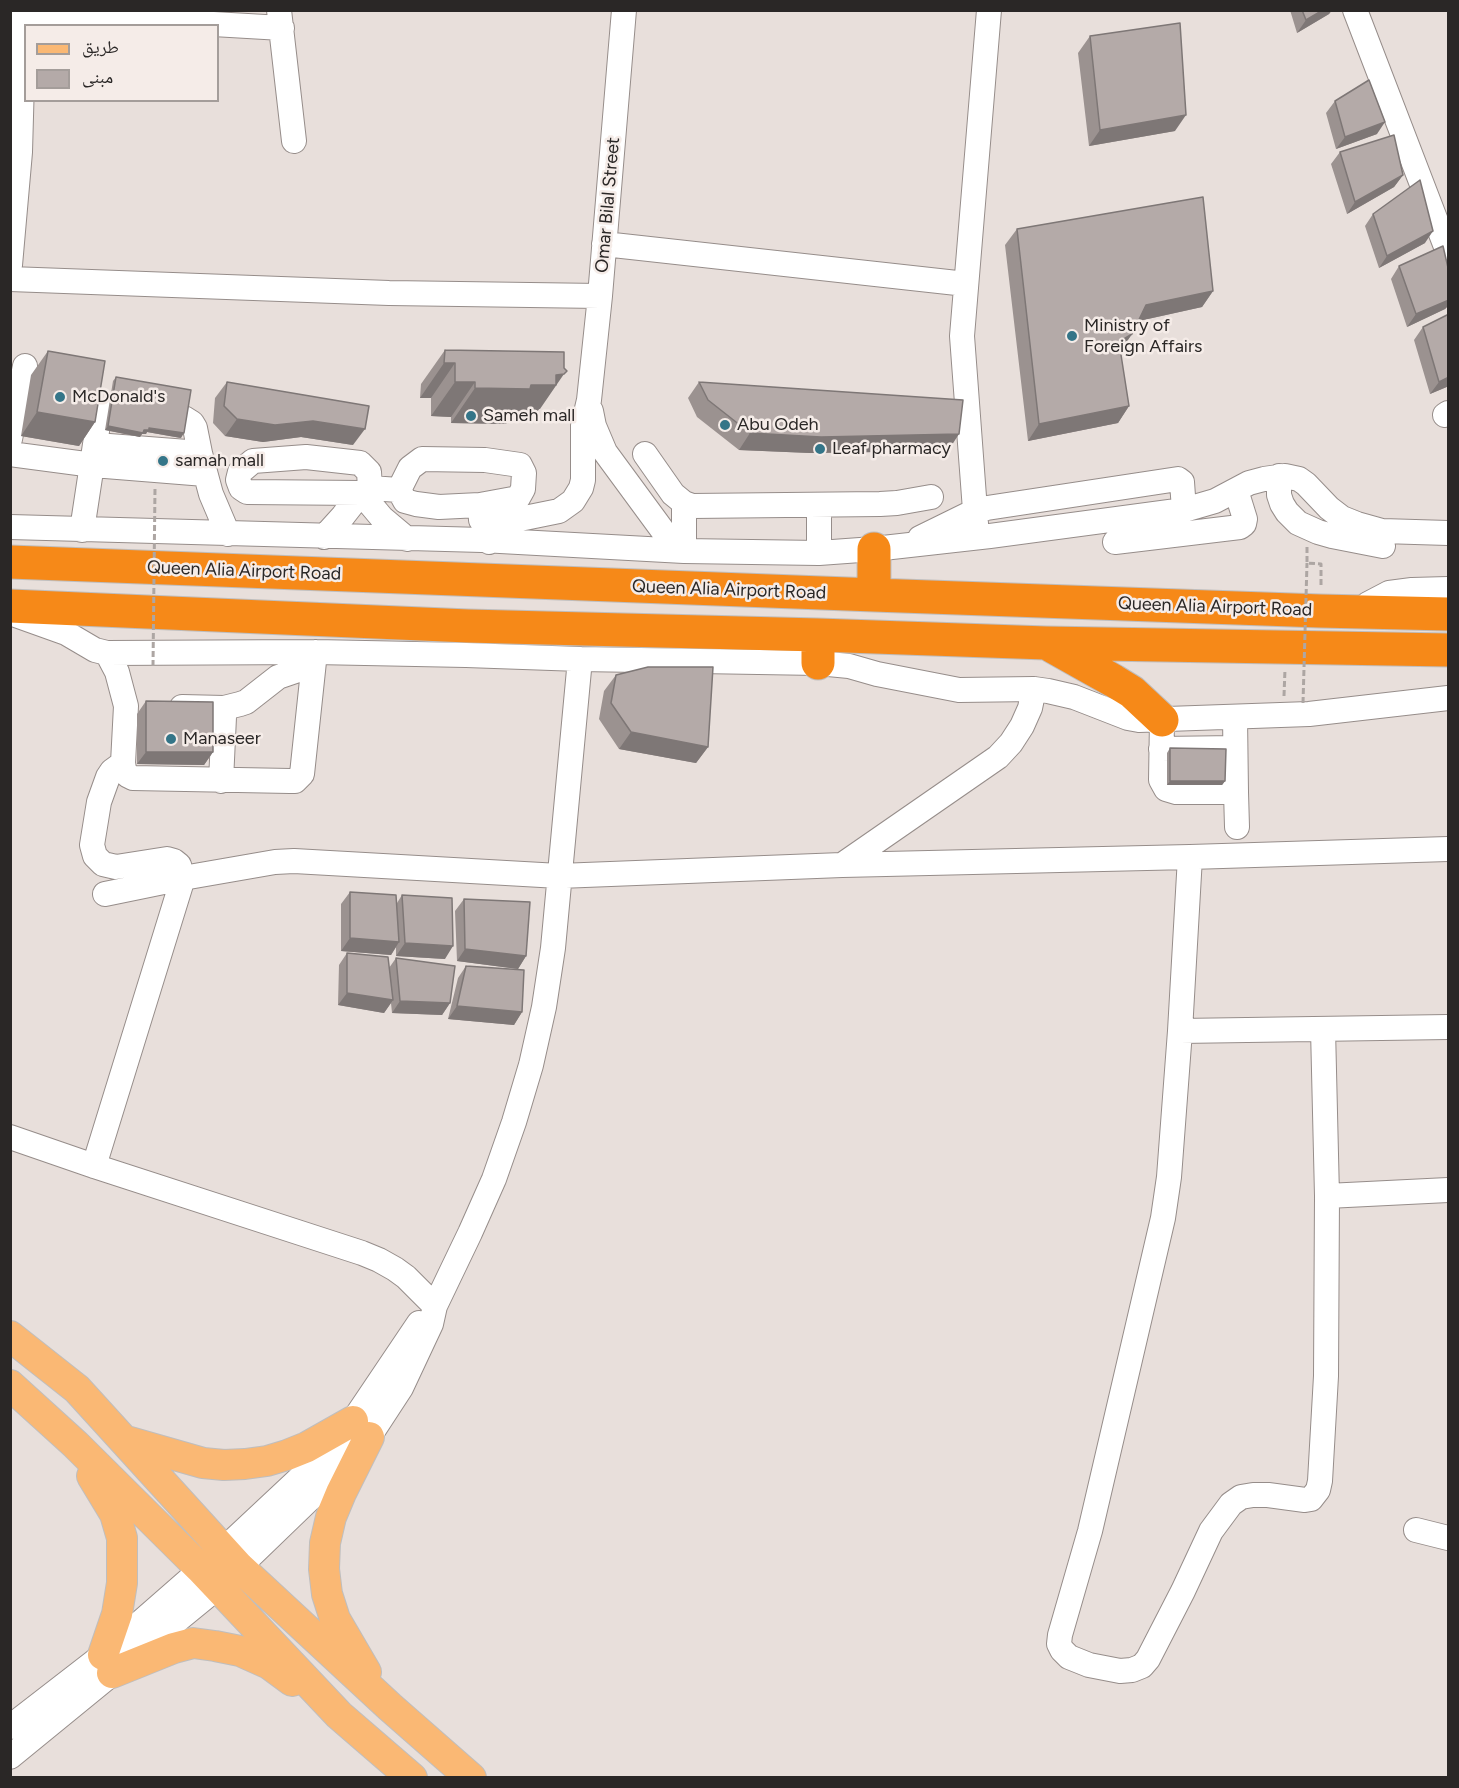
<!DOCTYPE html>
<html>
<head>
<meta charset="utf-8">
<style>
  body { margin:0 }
  #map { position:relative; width:1459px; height:1788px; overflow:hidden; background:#e8dfdb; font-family:Figtree,"Noto Naskh Arabic",sans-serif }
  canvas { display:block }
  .frame { position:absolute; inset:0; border:12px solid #2a2726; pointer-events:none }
  .legend { position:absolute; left:24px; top:24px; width:195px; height:78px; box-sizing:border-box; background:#f5ece8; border:2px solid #a49d9a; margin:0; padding:8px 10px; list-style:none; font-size:18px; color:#2a2726 }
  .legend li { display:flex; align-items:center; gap:12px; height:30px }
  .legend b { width:30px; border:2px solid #a49d9a }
</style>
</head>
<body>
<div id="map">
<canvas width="1459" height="1788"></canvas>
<div class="frame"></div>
<ul class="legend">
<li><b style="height:8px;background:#fab874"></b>طريق</li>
<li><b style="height:16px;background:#b4aaa8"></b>مبنى</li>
</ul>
</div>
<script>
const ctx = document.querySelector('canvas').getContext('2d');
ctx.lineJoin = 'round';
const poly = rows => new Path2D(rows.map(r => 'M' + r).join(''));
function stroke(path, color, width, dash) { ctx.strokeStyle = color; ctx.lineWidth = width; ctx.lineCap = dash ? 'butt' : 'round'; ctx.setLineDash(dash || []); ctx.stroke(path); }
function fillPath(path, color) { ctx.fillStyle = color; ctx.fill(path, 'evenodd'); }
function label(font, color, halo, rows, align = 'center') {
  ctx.font = font + ' Figtree,sans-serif'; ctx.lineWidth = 5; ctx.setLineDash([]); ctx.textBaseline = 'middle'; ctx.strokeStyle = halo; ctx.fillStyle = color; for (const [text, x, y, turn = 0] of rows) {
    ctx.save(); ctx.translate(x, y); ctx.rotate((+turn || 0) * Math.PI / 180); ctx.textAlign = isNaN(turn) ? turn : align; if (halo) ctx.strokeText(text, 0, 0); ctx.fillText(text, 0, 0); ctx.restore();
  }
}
const minor = poly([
  [279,10,294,141],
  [1355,10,1448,252],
  [24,13,282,28],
  [604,244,966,284],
  [10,265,20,152,24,10],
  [10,279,389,293,600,296],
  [591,411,594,426,605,452,677,550],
  [1445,415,1448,413],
  [184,418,192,423,195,428,200,453,211,494,228,534],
  [10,439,25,366],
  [96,445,200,453],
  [10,454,93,465,205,474],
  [645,454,673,494,684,503,692,506,880,504,897,503,931,497],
  [1279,476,1279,495,1282,504,1287,512,1298,523,1318,532,1332,536,1383,546],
  [399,490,405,501,416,504,439,507,480,505,481,520],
  [361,493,247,492,241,488,238,480,240,472,253,461,306,457,360,463,369,472,370,488,399,490,410,468,422,459,485,460,520,465,524,473,523,489,518,498,480,505],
  [361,493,382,518,407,539],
  [684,503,684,551],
  [819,505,819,553],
  [10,527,482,540,684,551,819,553,874,549,990,536,1184,510,1215,501,1249,483,1264,479,1285,476,1299,479,1306,484,1329,508,1342,518,1357,524,1382,531,1448,533],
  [82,530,99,418,102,413,108,411],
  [324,537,343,516,361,493,370,488],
  [977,537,962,336,989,10],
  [920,538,975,511,987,508,1178,479,1182,482,1184,510],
  [489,542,494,531,500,523,559,511,573,501,581,488,583,480,583,426,589,400,600,296,624,10],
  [1115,542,1240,527,1244,524,1245,519,1236,490],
  [1358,612,1368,604,1389,593,1412,590,1448,589],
  [10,613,66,633,95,650,107,653,315,652,466,655,580,659,818,663,849,666,877,674,959,690,1034,689,1048,691,1074,697,1128,718,1139,720,1309,714,1448,698],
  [107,653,117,672,126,706,123,763,124,769,127,775,133,778,290,781,295,781,302,774,315,652],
  [182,707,224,708,240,704,246,702,278,677,313,665],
  [1162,720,1161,780,1166,789,1176,792,1236,792,1235,717],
  [182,733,223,734],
  [1161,749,1235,748],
  [221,781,224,717],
  [1236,792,1237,827],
  [1190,857,1180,1031,1169,1177,1163,1218,1090,1531,1060,1635,1059,1644,1062,1650,1069,1657,1089,1665,1120,1671,1132,1670,1142,1666,1148,1659,1183,1591,1211,1531,1231,1504,1241,1497,1253,1495,1268,1495,1305,1500,1311,1499,1318,1490,1320,1481,1326,1376,1327,1196,1323,1029],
  [842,865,998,757,1011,743,1022,726,1030,708,1034,689],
  [105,894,183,878,275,862,294,861,559,876,842,865,1190,857,1448,849],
  [1180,1031,1448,1027],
  [10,1137,94,1166,362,1253,379,1260,395,1269,406,1277,435,1306],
  [94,1166,183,878,179,865,174,861,167,859,116,867,103,864,95,856,92,845,99,802,108,777,112,771,123,763],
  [1327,1196,1448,1190],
  [1416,1530,1448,1538],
  [10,1727,103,1655,222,1551,316,1463,353,1421,419,1323],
  [10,1757,218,1587,239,1567,351,1459,369,1437,401,1388,431,1324,435,1306,470,1233,494,1179,514,1122,531,1065,544,1007,553,948,580,659]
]);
const major = poly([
  [10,1336,77,1389,239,1567,390,1707,471,1778],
  [10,1385,75,1444,200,1568,339,1715,412,1778],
  [126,1441,203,1463,224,1465,245,1464,267,1461,287,1455,307,1447,353,1421],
  [92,1476,115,1514,122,1538,122,1583,117,1614,103,1655],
  [366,1672,335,1619,327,1594,324,1569,325,1543,331,1517,341,1493,369,1437],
  [112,1673,174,1648,193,1643,215,1646,240,1651,269,1664,292,1681]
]);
const highway = poly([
  [874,549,874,595],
  [10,562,874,595,1320,611,1448,614],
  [10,606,468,626,818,635,1046,643,1448,650],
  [1050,645,1114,681,1132,692,1162,720],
  [818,663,818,635]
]);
stroke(minor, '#968d8a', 26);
stroke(major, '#bfbebe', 32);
stroke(highway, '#bfbebe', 35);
stroke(poly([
  [1307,547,1307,563,1321,564,1321,587],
  [1284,696,1285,669]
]), '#ada6a3', 3, [6, 3]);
stroke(minor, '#fff', 24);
stroke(major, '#fab874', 30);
stroke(highway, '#f68918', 33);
stroke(poly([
  [153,666,155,488],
  [1303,703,1307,563]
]), '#ada6a3', 3, [6, 3]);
fillPath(poly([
  [1290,10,1332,10,1329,14,1297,33],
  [1090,36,1175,131,1089,146,1078,53],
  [1335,101,1377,134,1336,149,1326,113],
  [1340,152,1403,175,1394,187,1347,214,1331,164],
  [1373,214,1425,243,1379,268,1365,226],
  [1017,229,1213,291,1202,307,1139,321,1132,334,1120,351,1129,406,1118,423,1028,441,1005,245],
  [1399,266,1449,272,1449,305,1445,309,1407,327,1391,279],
  [1449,314,1449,386,1430,394,1414,340,1423,327],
  [445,350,540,409,539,409,532,419,509,419,506,424,451,423,451,417,431,416,431,398,420,398,421,384],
  [48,351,95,422,79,446,21,436,31,375],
  [116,377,181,438,147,432,146,434,142,434,140,437,105,430,113,381],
  [227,382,353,445,301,437,263,442,225,436,213,423,215,398],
  [699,382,948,451,810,453,739,450,697,417,688,398],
  [616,675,708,747,696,763,619,749,599,719,604,691],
  [146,701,213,752,204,765,137,764,137,714],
  [1170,748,1225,781,1222,785,1167,785,1167,753],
  [350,892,397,903,402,895,445,959,396,956,396,947,391,955,341,951,341,904],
  [464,899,526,956,518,969,457,961,455,911],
  [347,953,389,968,396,958,450,1003,442,1015,392,1013,391,1003,384,1013,338,1005,339,965],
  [466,966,522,1012,514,1025,448,1019,458,978]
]), '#9b9290');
fillPath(poly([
  [1323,10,1332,10,1329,14,1297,33,1306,20],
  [1186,115,1175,131,1089,146,1100,130],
  [1385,122,1377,134,1336,149,1345,137],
  [1403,175,1394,187,1347,214,1355,202],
  [1433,231,1425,243,1379,268,1387,256],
  [1213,291,1202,307,1134,322,1146,305],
  [1449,300,1449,305,1445,309,1407,327,1416,314],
  [1132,334,1121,350,1107,358,1119,342],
  [444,363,455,363,431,398,420,398],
  [564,374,540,409,539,409,532,419,509,419,506,424,451,423,475,388,531,385,556,375],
  [1449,377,1449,386,1430,394,1439,382],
  [455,382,475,382,451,417,431,416],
  [1129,406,1118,423,1028,441,1039,424],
  [37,412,95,422,79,446,21,436],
  [237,419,313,421,365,429,353,445,301,437,263,442,225,436],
  [108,426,144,430,149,428,184,433,181,438,147,432,146,434,142,434,140,437,105,430],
  [750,433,959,434,948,451,810,453,739,450],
  [631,732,708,747,696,763,619,749],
  [146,752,213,752,204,765,137,764],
  [1170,781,1225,781,1222,785,1167,785],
  [350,938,399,942,391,955,341,951],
  [405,943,453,946,445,959,396,956],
  [465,949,526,956,518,969,457,961],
  [347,993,393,1000,384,1013,338,1005],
  [400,1001,450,1003,442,1015,392,1013],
  [457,1006,522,1012,514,1025,448,1019]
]), '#7e7776');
const building = poly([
  [1302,10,1323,10,1306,20,1302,10],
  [1180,23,1186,115,1100,130,1090,36,1180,23],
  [1369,80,1385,122,1345,137,1335,101,1369,80],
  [1394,135,1403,175,1355,202,1340,152,1394,135],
  [1420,180,1433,231,1387,256,1373,214,1420,180],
  [1203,197,1213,291,1146,305,1132,334,1119,342,1129,406,1039,424,1017,229,1203,197],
  [1443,246,1449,272,1449,300,1416,314,1399,266,1443,246],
  [1449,314,1449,377,1439,382,1423,327,1449,314],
  [445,350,564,352,564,368,567,371,564,374,556,375,556,385,531,385,530,389,475,388,475,382,455,382,455,363,444,363,445,350],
  [48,351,105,361,95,422,37,412,48,351],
  [116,377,191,390,184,433,149,428,149,430,144,430,143,433,108,426,116,377],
  [227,382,369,406,365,429,313,421,275,425,237,419,224,406,227,382],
  [699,382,963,400,959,434,821,437,750,433,708,400,699,382],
  [648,667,713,667,708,747,631,732,611,703,616,675,648,667],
  [146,701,213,702,213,752,146,752,146,701],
  [1170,748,1226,749,1225,781,1170,781,1170,748],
  [350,892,396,895,399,942,350,938,350,892],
  [402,895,452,898,453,946,405,943,402,895],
  [464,899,530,902,526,956,465,949,464,899],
  [347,953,388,957,393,1000,347,993,347,953],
  [396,958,455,966,450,1003,400,1001,396,958],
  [466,966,524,970,522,1012,457,1006,466,966]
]);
fillPath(building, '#b4aaa8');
stroke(building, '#7e7776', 1.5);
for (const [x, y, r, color] of [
  [1072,336,6,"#347588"],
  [60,397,6,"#347588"],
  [471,416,6,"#347588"],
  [725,425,6,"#347588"],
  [820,449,6,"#347588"],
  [163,461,6,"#347588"],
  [171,739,6,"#347588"]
]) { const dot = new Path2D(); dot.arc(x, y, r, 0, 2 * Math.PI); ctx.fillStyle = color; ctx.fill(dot); stroke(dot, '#f5ece8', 2); }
label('18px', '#2a2726', '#f5ece8', [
  ["Omar Bilal Street",608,205,-85],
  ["Queen Alia Airport Road",244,571,2],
  ["Queen Alia Airport Road",729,590,2],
  ["Queen Alia Airport Road",1215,607,2]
]);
label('18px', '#2a2726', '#f5ece8', [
  ["Ministry of",1084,326],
  ["Foreign Affairs",1084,347],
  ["McDonald's",72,397],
  ["Sameh mall",483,416],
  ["Abu Odeh",737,425],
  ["Leaf pharmacy",832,449],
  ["samah mall",175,461],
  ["Manaseer",183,739]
], 'left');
</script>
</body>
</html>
